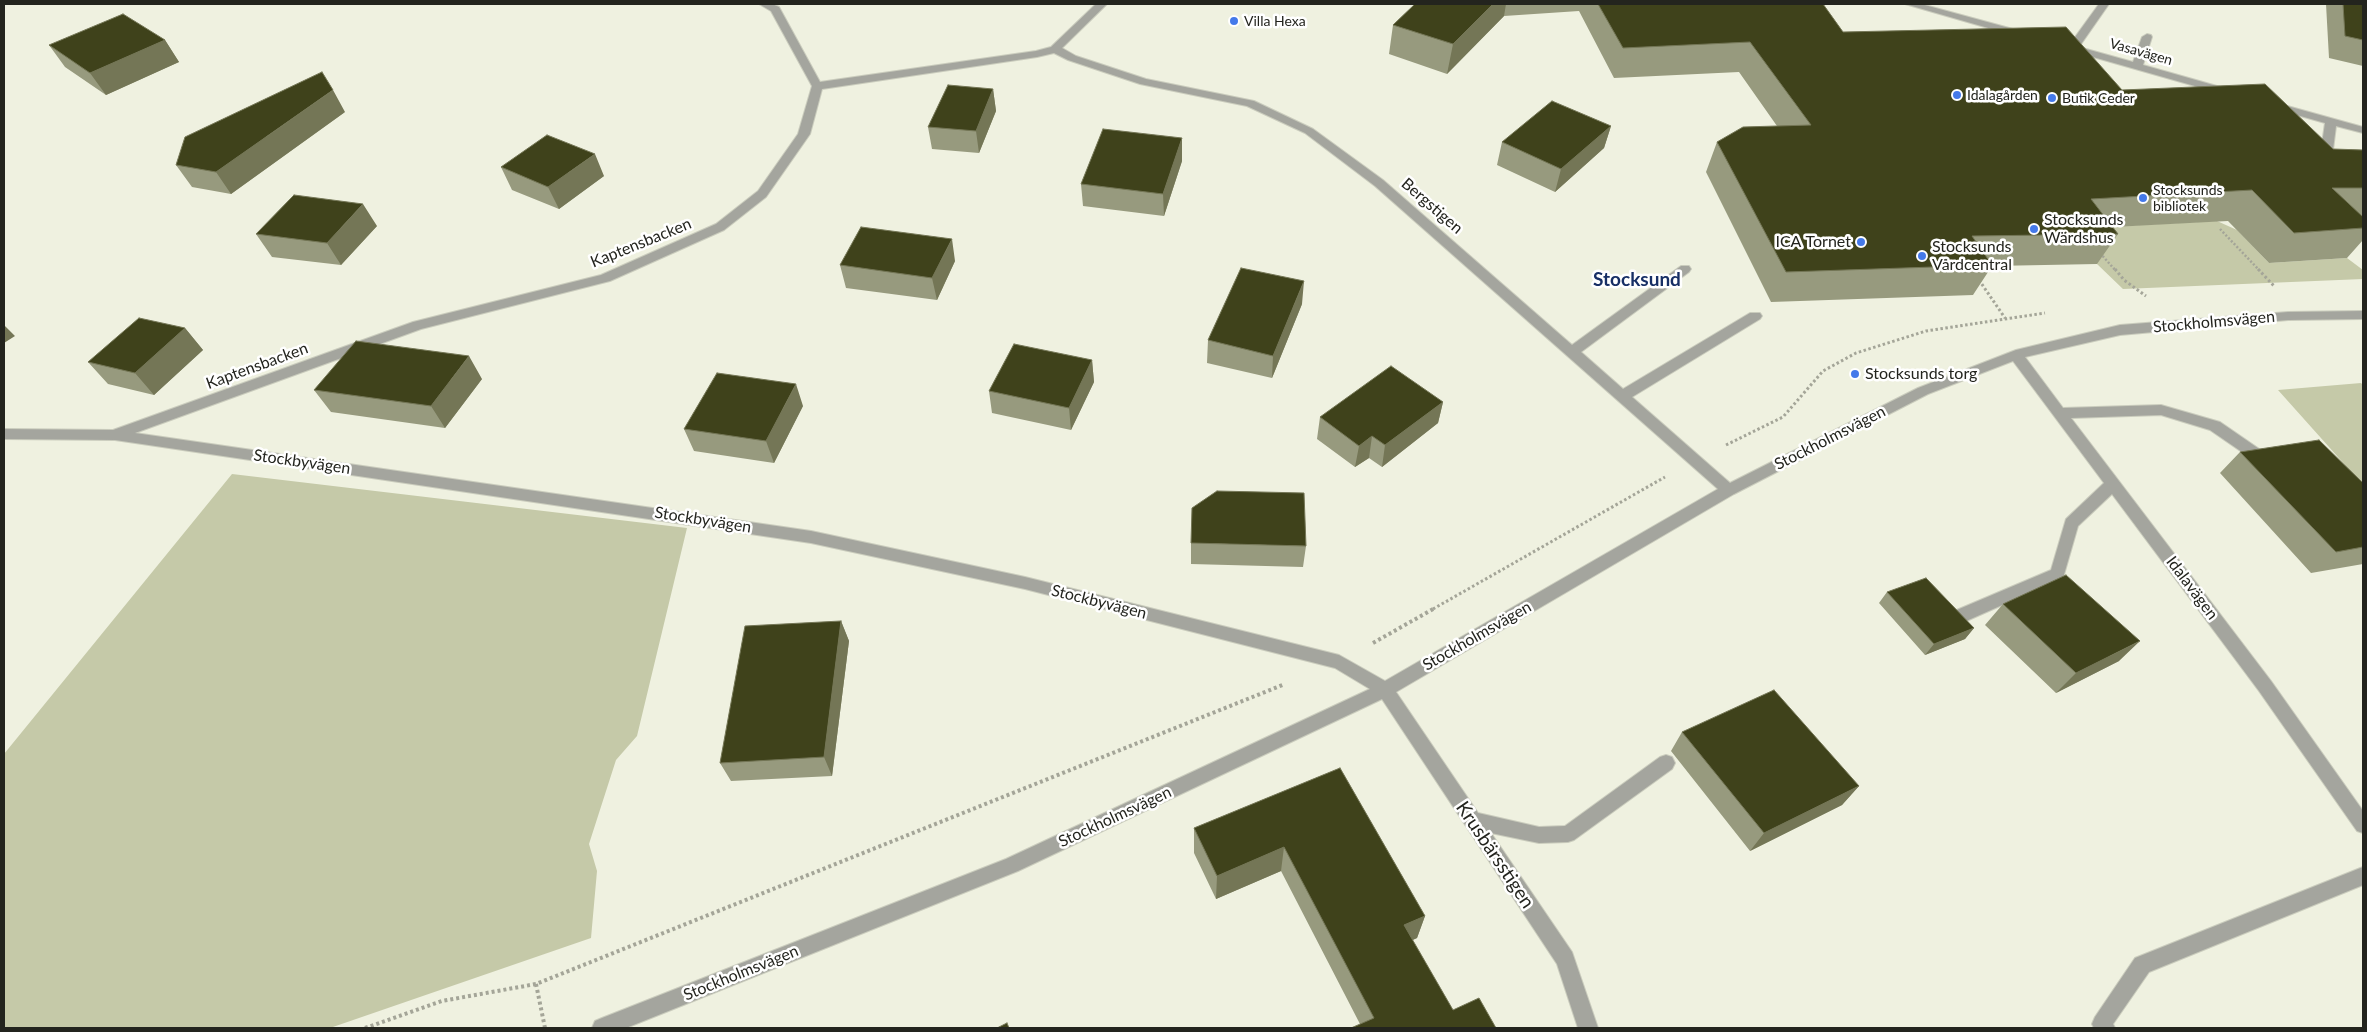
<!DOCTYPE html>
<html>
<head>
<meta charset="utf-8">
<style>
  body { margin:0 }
  #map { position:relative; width:2367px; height:1032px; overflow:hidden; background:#eff1e0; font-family:Lato,sans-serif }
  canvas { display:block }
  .frame { position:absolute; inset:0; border:5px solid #23241e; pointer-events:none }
</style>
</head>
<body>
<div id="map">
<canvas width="2367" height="1032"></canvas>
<div class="frame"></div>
</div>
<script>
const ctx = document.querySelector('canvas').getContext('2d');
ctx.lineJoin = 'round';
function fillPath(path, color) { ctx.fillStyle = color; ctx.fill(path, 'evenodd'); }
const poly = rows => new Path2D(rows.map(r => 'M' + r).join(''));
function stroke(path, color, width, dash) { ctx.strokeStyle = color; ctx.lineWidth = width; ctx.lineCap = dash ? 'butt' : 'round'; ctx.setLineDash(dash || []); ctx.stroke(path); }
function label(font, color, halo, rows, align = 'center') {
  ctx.font = font + ' Lato,sans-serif'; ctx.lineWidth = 5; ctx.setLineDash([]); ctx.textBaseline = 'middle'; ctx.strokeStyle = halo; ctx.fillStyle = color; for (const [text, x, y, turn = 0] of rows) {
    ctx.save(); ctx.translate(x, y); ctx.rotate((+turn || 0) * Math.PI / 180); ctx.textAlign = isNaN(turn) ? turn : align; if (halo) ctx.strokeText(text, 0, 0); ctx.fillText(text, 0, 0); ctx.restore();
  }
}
fillPath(poly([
  [2217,221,2237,230,2269,263,2347,258,2363,270,2363,279,2123,289,2097,264,2082,228],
  [2361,383,2363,385,2363,485,2278,390],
  [232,474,687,528,637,736,616,760,589,844,597,871,591,938,330,1028,4,1028,4,754]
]), '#c5c9a8');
const minor = poly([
  [759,4,772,4,779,7,820,82,1036,51,1051,47,1096,4,1107,4,1062,48,1076,56,1146,79,1254,101,1313,129,1383,180,1572,345,1681,266,1689,266,1691,269,1689,272,1581,352,1623,389,1750,313,1760,313,1762,316,1760,319,1632,397,1730,483,1918,388,2016,350,2120,325,2288,312,2363,311,2363,319,2288,320,2120,335,2025,357,2063,408,2161,405,2220,422,2265,453,2267,457,2265,461,2255,461,2210,430,2161,415,2071,418,2271,681,2363,811,2363,833,2357,831,2259,691,2112,494,2078,526,2063,578,1964,622,1958,624,1952,622,1950,617,1952,612,2051,570,2066,519,2104,483,2013,361,1928,394,1734,494,1396,692,1478,813,1539,827,1565,826,1660,757,1666,755,1672,757,1675,763,1672,769,1574,840,1568,842,1539,843,1491,833,1572,952,1598,1028,1578,1028,1557,964,1382,699,1018,871,626,1028,592,1028,595,1021,602,1018,1006,859,1370,689,1335,668,1025,589,811,543,115,440,4,439,4,429,113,430,413,322,601,275,716,224,758,191,798,134,812,86,771,11,759,4],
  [1054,53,1068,60,1140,84,1247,106,1305,133,1375,186,1718,489,1385,681,1339,655,1025,577,811,531,135,433,421,329,610,281,724,230,766,197,810,134,822,89,1037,57,1054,53],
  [1905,4,1921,4,2024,32,2025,34,2020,37,2016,36,1905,4],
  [2099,4,2109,4,2079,47,2133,62,2142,37,2147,34,2151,35,2152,37,2143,65,2231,90,2232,92,2227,95,2223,94,2065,49,2065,45,2070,44,2099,4],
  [2273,102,2363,127,2363,133,2336,126,2331,165,2325,169,2321,167,2319,165,2325,123,2269,107,2269,103,2273,102],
  [2363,867,2363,885,2149,972,2113,1024,2115,1028,2094,1028,2092,1024,2095,1017,2135,958,2363,867]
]);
stroke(minor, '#caccbd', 2);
stroke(poly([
  [2220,229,2260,271],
  [2100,253,2116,271]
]), '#a4a598', 2.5, [2, 2]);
stroke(poly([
  [2115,269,2124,280,2146,296],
  [2258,269,2274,286],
  [1979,280,2005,318],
  [1726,445,1783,417,1823,371,1856,353,1926,331,2045,313],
  [1433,609,1665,477]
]), '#a4a598', 3, [2.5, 2.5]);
stroke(poly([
  [1373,643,1435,608],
  [536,984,545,1028],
  [365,1028,442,1001,536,984,1285,684]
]), '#a4a598', 4, [3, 3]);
fillPath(minor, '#a4a59e');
fillPath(poly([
  [1415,4,1823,4,1843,32,2122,90,2333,149,2363,150,2363,240,2347,258,2269,263,2228,221,2113,227,2118,234,2097,264,1992,266,1973,295,1771,302,1706,172,1717,142,1777,126,1739,72,1614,78,1579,11,1504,16,1447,74,1389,54,1393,25],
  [2326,4,2363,4,2363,66,2329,58],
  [165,40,179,62,106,95,65,67,49,45],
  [993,89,996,111,979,153,932,149,928,127],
  [345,112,231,194,192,187,176,165],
  [1611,126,1604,148,1555,192,1497,165,1502,142],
  [1182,138,1182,161,1164,216,1083,206,1081,184],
  [501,167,604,176,559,209,512,190],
  [377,226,341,265,272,257,256,234],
  [955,261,937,300,846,288,840,265],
  [1302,304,1272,378,1207,363,1208,340],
  [185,328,203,350,154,395,108,384,88,362],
  [1092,360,1094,382,1071,430,992,413,989,391],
  [482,379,445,428,331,412,314,390],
  [1443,402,1438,423,1382,467,1369,458,1355,467,1317,439,1320,417],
  [803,406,774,463,694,451,684,429],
  [2240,452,2363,483,2363,564,2311,573,2220,473],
  [1191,543,1306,546,1303,567,1191,564],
  [1887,592,1974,628,1965,639,1925,655,1879,603],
  [2003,604,2119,661,2056,693,1985,625],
  [841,621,849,641,832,776,731,781,720,763],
  [1682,732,1859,786,1842,805,1750,851,1671,751],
  [1340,768,1425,916,1417,938,1412,940,1453,1010,1496,1028,1360,1024,1281,871,1216,899,1194,853,1194,828]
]), '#979a7e');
fillPath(poly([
  [1493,4,1506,4,1504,16,1447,74,1453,44],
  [165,40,179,62,106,95,90,73],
  [993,89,996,111,979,153,976,131],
  [333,90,345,112,231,194,216,172],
  [1611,126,1604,148,1555,192,1561,169],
  [1182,138,1182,161,1164,216,1163,194],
  [595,154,604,176,559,209,548,187],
  [363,204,377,226,341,265,327,243],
  [952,239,955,261,937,300,932,278],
  [1304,281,1302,304,1272,378,1273,356],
  [4,325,15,336,4,343],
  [185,328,203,350,154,395,135,373],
  [469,356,482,379,445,428,431,406],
  [1092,360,1094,382,1071,430,1069,408],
  [796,384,803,406,774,463,766,441],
  [1443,402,1438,423,1382,467,1385,445],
  [1372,436,1369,458,1355,467,1359,446],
  [841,621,849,641,832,776,824,757],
  [1974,628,1965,639,1925,655,1934,644],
  [2140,641,2119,661,2056,693,2076,673],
  [1859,786,1842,805,1750,851,1764,833],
  [1284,847,1281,871,1216,899,1217,876],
  [1425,916,1417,938,1396,948,1404,925]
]), '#747656');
const building = poly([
  [1415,4,1493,4,1453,44,1393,25,1415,4],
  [1598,4,1823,4,1843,32,2066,27,2122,90,2265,84,2333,149,2363,150,2363,188,2332,188,2363,217,2363,228,2294,233,2252,190,2091,199,2118,234,1972,236,1992,265,1786,272,1717,142,1743,127,1811,125,1750,42,1623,48,1598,4],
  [2343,4,2363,4,2363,40,2345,36,2343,4],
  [123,14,165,40,90,73,49,45,123,14],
  [322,72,333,90,216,172,176,165,185,137,322,72],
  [948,85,993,89,976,131,928,127,948,85],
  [1552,101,1611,126,1561,169,1502,142,1552,101],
  [1103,129,1182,138,1163,194,1081,184,1103,129],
  [547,135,595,154,548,187,501,167,547,135],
  [294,195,363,204,327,243,256,234,294,195],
  [861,227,952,239,932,278,840,265,861,227],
  [1241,268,1304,281,1273,356,1208,340,1241,268],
  [139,318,185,328,135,373,88,362,139,318],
  [356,341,469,356,431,406,314,390,356,341],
  [1014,344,1092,360,1069,408,989,391,1014,344],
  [1391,366,1443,402,1385,445,1372,436,1359,446,1320,417,1391,366],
  [717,373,796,384,766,441,684,429,717,373],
  [2319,440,2363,483,2363,547,2336,552,2240,452,2319,440],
  [1217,491,1304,493,1306,546,1191,543,1192,508,1217,491],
  [2066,575,2140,641,2076,673,2003,604,2066,575],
  [1926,578,1974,628,1934,644,1887,592,1926,578],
  [841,621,824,757,720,763,745,626,841,621],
  [1774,690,1859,786,1764,833,1682,732,1774,690],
  [1340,768,1425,916,1404,925,1453,1010,1479,998,1496,1028,1351,1028,1374,1018,1284,847,1217,876,1194,828,1340,768],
  [1007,1023,1009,1028,997,1028,1007,1023]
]);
fillPath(building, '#3f421b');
stroke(building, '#747656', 1);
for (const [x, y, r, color] of [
  [1234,21,5,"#4479ea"],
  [1957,95,5,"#4479ea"],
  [2052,98,5,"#4479ea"],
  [2143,198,5,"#4479ea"],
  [2034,229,5,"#4479ea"],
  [1861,242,5,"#4479ea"],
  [1922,256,5,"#4479ea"],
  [1855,374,5,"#4479ea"]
]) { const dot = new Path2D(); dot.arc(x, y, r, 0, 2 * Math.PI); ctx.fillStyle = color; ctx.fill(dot); stroke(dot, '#fff', 2); }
label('14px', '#23241e', '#fff', [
  ["Villa Hexa",1244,21],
  ["Idalagården",1967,95],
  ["Butik Ceder",2062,98],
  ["Stocksunds",2153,190],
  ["bibliotek",2153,206]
], 'left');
label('14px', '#23241e', '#fff', [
  ["Vasavägen",2141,52,16]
]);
label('16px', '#23241e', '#fff', [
  ["Bergstigen",1432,206,41],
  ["Kaptensbacken",641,243,-22],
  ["Stockholmsvägen",2214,322,-5],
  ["Kaptensbacken",257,366,-20],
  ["Stockholmsvägen",1830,438,-27],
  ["Stockbyvägen",302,462,8],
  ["Stockbyvägen",703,520,9],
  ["Idalavägen",2192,588,53],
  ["Stockbyvägen",1099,602,14],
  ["Stockholmsvägen",1477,636,-30],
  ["Stockholmsvägen",1115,817,-25],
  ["Stockholmsvägen",741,973,-22]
]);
label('16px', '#23241e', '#fff', [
  ["Stocksunds",2044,220],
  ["Wärdshus",2044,238],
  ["ICA Tornet",1851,242,"right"],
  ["Stocksunds",1932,247],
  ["Vårdcentral",1932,265],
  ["Stocksunds torg",1865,374]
], 'left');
label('bold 19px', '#172f65', '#fff', [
  ["Stocksund",1637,280]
]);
label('19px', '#23241e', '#fff', [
  ["Krusbärsstigen",1495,855,56]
]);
</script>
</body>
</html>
